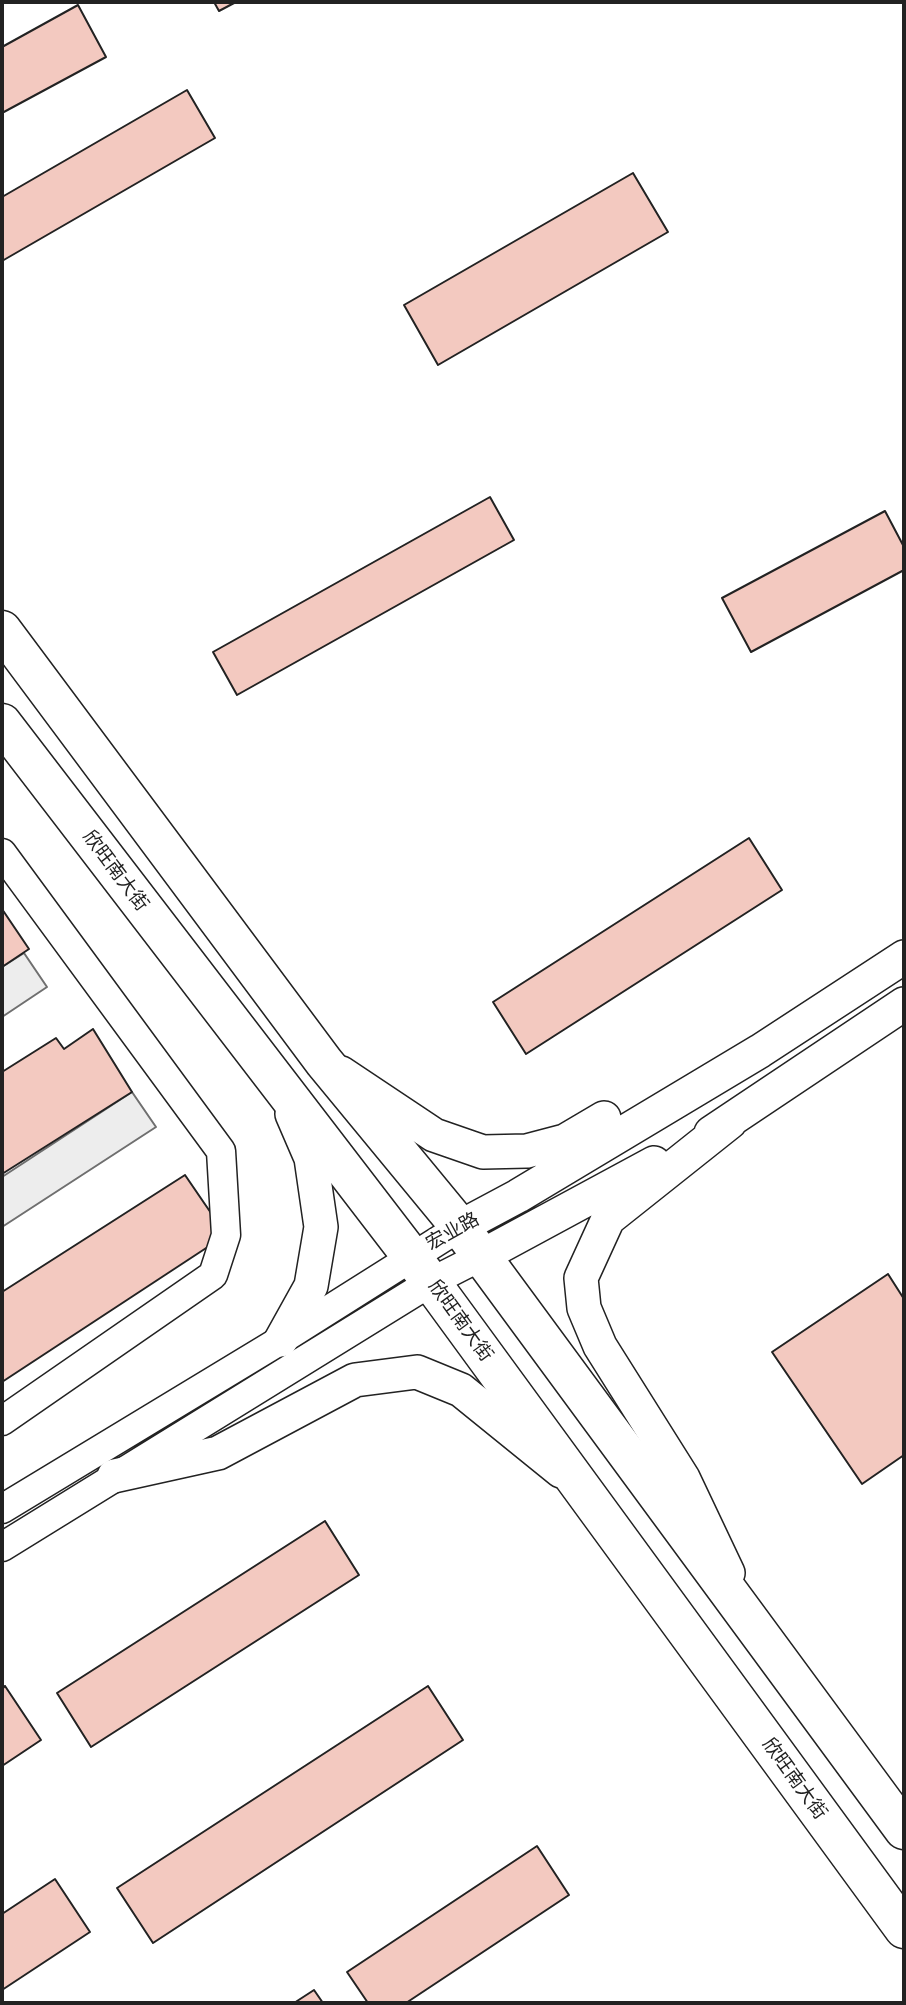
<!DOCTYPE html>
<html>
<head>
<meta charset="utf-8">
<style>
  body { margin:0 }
  #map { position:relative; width:906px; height:2005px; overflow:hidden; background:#fff; font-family:Arial,sans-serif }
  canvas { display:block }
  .frame { position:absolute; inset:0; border:4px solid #222; pointer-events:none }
</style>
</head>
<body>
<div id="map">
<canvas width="906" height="2005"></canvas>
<div class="frame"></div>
</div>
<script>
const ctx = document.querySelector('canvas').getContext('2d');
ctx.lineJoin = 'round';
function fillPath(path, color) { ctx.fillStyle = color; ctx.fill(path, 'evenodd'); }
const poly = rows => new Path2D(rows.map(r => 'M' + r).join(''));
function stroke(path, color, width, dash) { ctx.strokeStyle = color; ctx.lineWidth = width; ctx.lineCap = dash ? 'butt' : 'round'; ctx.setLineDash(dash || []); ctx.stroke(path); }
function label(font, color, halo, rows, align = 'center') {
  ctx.font = font + ' Arial,"Noto Sans SC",sans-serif'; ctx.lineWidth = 5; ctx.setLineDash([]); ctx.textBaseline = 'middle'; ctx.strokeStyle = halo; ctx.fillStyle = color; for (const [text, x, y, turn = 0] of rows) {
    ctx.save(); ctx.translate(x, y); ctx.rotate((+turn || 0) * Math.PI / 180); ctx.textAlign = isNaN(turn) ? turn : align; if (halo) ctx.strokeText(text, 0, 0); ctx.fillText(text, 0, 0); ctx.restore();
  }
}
const parking = poly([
  [24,953,47,987,2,1017,2,967,24,953],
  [132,1092,156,1127,2,1227,2,1177,132,1092]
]);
fillPath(parking, '#ededed');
stroke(parking, '#6f6f6f', 2);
const building = poly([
  [214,2,236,2,219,11,214,2],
  [78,5,106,57,2,113,2,47,78,5],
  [187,90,215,138,2,261,2,197,187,90],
  [633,173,668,232,438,365,404,305,633,173],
  [490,497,514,540,237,695,213,652,490,497],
  [885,511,904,547,904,570,751,652,722,598,885,511],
  [749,838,782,890,526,1054,493,1002,749,838],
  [2,909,29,949,2,967,2,909],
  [93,1029,132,1092,2,1174,2,1072,56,1038,64,1049,93,1029],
  [185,1175,226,1235,2,1382,2,1292,185,1175],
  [888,1274,904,1299,904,1455,862,1484,772,1352,888,1274],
  [325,1521,359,1575,91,1747,57,1693,325,1521],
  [5,1686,41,1740,2,1766,2,1689,5,1686],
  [428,1686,463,1740,153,1943,117,1888,428,1686],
  [537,1846,569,1895,406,2003,368,2003,347,1972,537,1846],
  [55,1879,90,1932,2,1990,2,1914,55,1879],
  [314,1990,323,2003,294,2003,314,1990]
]);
fillPath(building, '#f3c9c0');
stroke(building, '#222', 2);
const minor = poly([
  [2,853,221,1151,226,1235,213,1275,2,1421],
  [2,1509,281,1340,460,1227],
  [2,1547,431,1282,480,1257]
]);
const tertiary = poly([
  [341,1073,434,1135,483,1152,527,1151,565,1141,604,1118],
  [711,1133,904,1004],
  [460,1227,518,1196,760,1051,904,957],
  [480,1257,654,1163],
  [281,1340,311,1286,321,1227,311,1158,292,1114],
  [114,1476,218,1453,355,1380,417,1372,461,1390,561,1471],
  [728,1573,683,1478,600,1346,584,1308,581,1278,608,1219,730,1122]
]);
const secondary = poly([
  [2,630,324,1062,460,1227,904,1830],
  [2,723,431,1282,904,1929]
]);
stroke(minor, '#222', 31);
stroke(tertiary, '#222', 36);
stroke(secondary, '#222', 41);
stroke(minor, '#fff', 28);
stroke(tertiary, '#fff', 33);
stroke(secondary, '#fff', 38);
label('19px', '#222', '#fff', [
  ["欣旺南大街",115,871,53],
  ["宏业路",453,1232,-29],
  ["欣旺南大街",460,1321,54],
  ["欣旺南大街",794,1779,54]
]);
</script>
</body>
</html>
